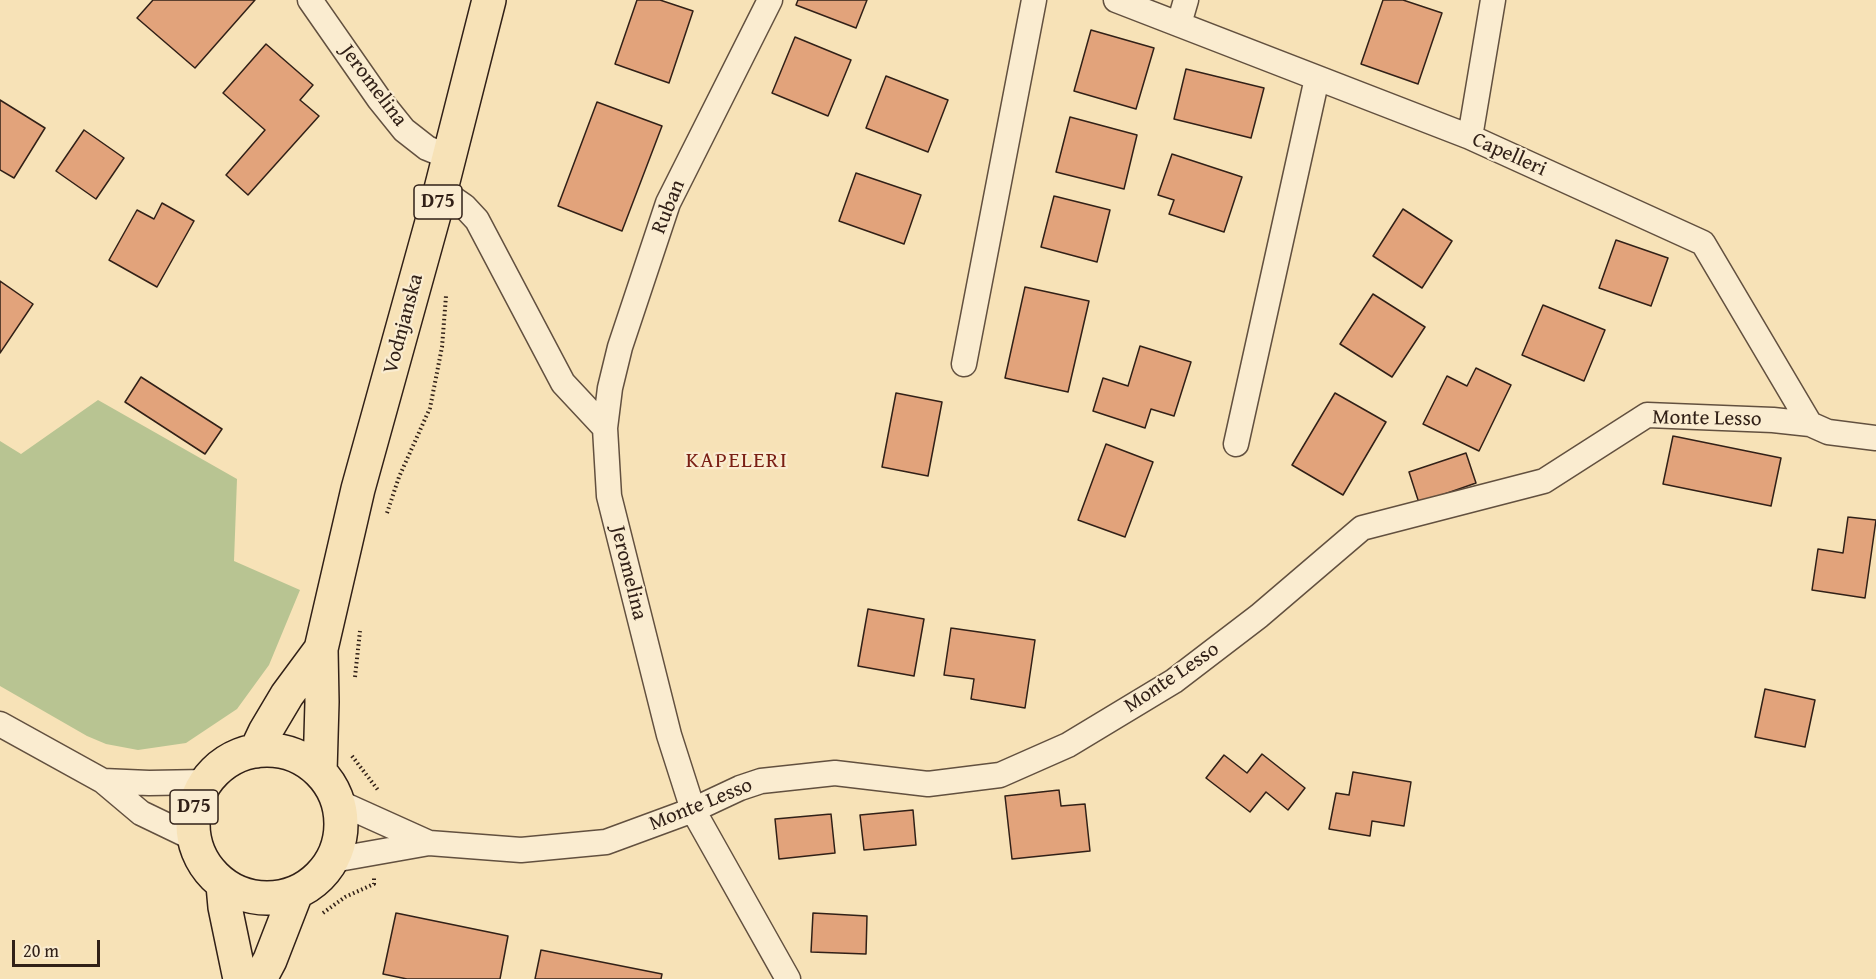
<!DOCTYPE html>
<html>
<head>
<meta charset="utf-8">
<style>
  body { margin:0 }
  #map { position:relative; width:1876px; height:979px; overflow:hidden; background:#f7e2b7; font-family:"Gentium Book Plus",serif }
  canvas { display:block }
  .scale { position:absolute; left:12px; top:940px; width:88px; height:27px; box-sizing:border-box; border:3px solid #312017; border-top:0; padding-left:8px; font-size:18px; line-height:21px; white-space:nowrap; color:#312017; -webkit-text-stroke:4px #faecd0; paint-order:stroke }
</style>
</head>
<body>
<div id="map">
<canvas width="1876" height="979"></canvas>
<div class="scale">20 m</div>
</div>
<script>
const ctx = document.querySelector('canvas').getContext('2d');
ctx.lineJoin = 'round';
function fillPath(path, color) { ctx.fillStyle = color; ctx.fill(path, 'evenodd'); }
const poly = rows => new Path2D(rows.map(r => 'M' + r).join(''));
function stroke(path, color, width, dash) { ctx.strokeStyle = color; ctx.lineWidth = width; ctx.lineCap = dash ? 'butt' : 'round'; ctx.setLineDash(dash || []); ctx.stroke(path); }
function label(font, color, halo, rows, align = 'center') {
  ctx.font = font + ' "Gentium Book Plus",serif'; ctx.lineWidth = 4.5; ctx.setLineDash([]); ctx.textBaseline = 'middle'; ctx.strokeStyle = halo; ctx.fillStyle = color; for (const [text, x, y, turn = 0] of rows) {
    ctx.save(); ctx.translate(x, y); ctx.rotate((+turn || 0) * Math.PI / 180); ctx.textAlign = isNaN(turn) ? turn : align; if (halo) ctx.strokeText(text, 0, 0); ctx.fillText(text, 0, 0); ctx.restore();
  }
}
fillPath(poly([
  [98,400,237,479,234,561,300,590,269,665,237,709,186,743,138,750,106,744,87,736,0,686,0,441,21,454]
]), '#b8c492');
const building = poly([
  [153,0,255,0,195,68,137,18,153,0],
  [637,0,660,0,693,11,669,83,615,64,637,0],
  [798,0,867,0,856,28,796,5,798,0],
  [1383,0,1403,0,1442,13,1418,84,1361,64,1383,0],
  [1091,30,1154,48,1136,109,1074,91,1091,30],
  [795,37,851,60,828,116,772,93,795,37],
  [266,44,313,85,300,100,319,116,248,195,226,175,265,130,223,93,266,44],
  [1186,69,1264,88,1251,138,1174,119,1186,69],
  [886,76,948,100,928,152,866,128,886,76],
  [0,100,45,128,14,178,0,170,0,100],
  [597,102,662,126,622,231,558,206,597,102],
  [1070,117,1137,135,1124,189,1056,172,1070,117],
  [84,130,124,158,96,199,56,171,84,130],
  [1172,154,1242,177,1224,232,1169,214,1174,200,1158,195,1172,154],
  [856,173,921,195,904,244,839,221,856,173],
  [1054,196,1110,210,1097,262,1041,247,1054,196],
  [162,203,194,221,157,287,109,260,137,210,154,219,162,203],
  [1403,209,1452,241,1422,288,1373,256,1403,209],
  [1616,240,1668,258,1651,306,1599,288,1616,240],
  [0,281,33,304,0,353,0,281],
  [1025,287,1089,301,1068,392,1005,378,1025,287],
  [1373,294,1425,327,1392,377,1340,344,1373,294],
  [1543,305,1605,330,1584,381,1522,355,1543,305],
  [1140,346,1191,362,1174,416,1151,409,1145,428,1093,411,1103,378,1128,386,1140,346],
  [1476,368,1511,385,1479,451,1423,424,1447,376,1467,386,1476,368],
  [141,377,222,429,205,454,125,402,141,377],
  [896,393,942,402,928,476,882,467,896,393],
  [1335,393,1386,422,1343,495,1292,465,1335,393],
  [1673,436,1781,458,1771,506,1663,484,1673,436],
  [1106,444,1153,462,1125,537,1078,520,1106,444],
  [1466,453,1476,483,1419,503,1409,472,1466,453],
  [1848,517,1876,520,1865,598,1812,590,1818,549,1843,553,1848,517],
  [868,609,924,619,914,676,858,666,868,609],
  [951,628,1035,640,1025,708,971,699,974,679,944,675,951,628],
  [1765,689,1815,700,1805,747,1755,737,1765,689],
  [1262,754,1305,788,1288,810,1266,792,1250,812,1206,778,1224,755,1247,773,1262,754],
  [1353,772,1411,782,1404,826,1372,821,1370,836,1329,829,1336,793,1349,795,1353,772],
  [1059,790,1061,806,1085,804,1090,851,1012,859,1005,796,1059,790],
  [913,810,916,845,864,850,860,815,913,810],
  [831,814,835,853,779,859,775,819,831,814],
  [396,913,508,936,500,979,407,979,383,974,396,913],
  [813,913,867,916,866,954,811,952,813,913],
  [541,950,662,974,661,979,535,979,541,950]
]);
fillPath(building, '#e2a37b');
stroke(building, '#312017', 1.5);
const minor = poly([
  [310,0,379,99,404,130,427,148,449,157],
  [1116,0,1470,137,1703,243,1810,424],
  [1179,24,1186,0],
  [1470,137,1493,0],
  [440,193,451,197,464,206,477,220,563,383,605,428,609,496,669,735,693,810,788,979],
  [964,364,1034,0],
  [605,428,610,388,620,347,668,203,770,0],
  [1236,444,1317,78],
  [0,724,103,781,141,813,193,838],
  [103,781,149,783,205,782],
  [338,802,429,843],
  [333,860,429,843,521,850,606,842,693,810,740,788,761,781,835,773,928,784,1000,775,1068,745,1174,681,1259,616,1362,528,1544,481,1647,415,1773,420,1810,424,1828,432,1876,438]
]);
const primary = poly([
  '193 824a74 74 0 1 1 148 0a74 74 0 1 1-148 0Z',
  [256,751,265,732,287,695,321,649],
  [320,772,322,702,321,649,358,489,440,193,489,0],
  [223,885,225,907,240,979],
  [260,979,270,960,296,893]
]);
stroke(minor, '#62503f', 27);
stroke(primary, '#312017', 36);
stroke(poly([
  [387,513,399,477,430,408,442,347,446,296],
  [355,677,360,631],
  [352,756,378,790],
  [323,913,345,897,374,884,374,878]
]), '#312017', 4, [1.5, 3]);
stroke(minor, '#faecd0', 24);
stroke(primary, '#f7e2b7', 33);
for (const [x, y, w] of [
  [438,202,48],
  [194,807,48]
]) { const box = new Path2D(); box.roundRect(x - w / 2, y - 17, w, 34, 4.5); ctx.fillStyle = '#faecd0'; ctx.fill(box); stroke(box, '#312017', 1.5); }
label('bold 20px', '#312017', null, [
  ["D75",438,202],
  ["D75",194,807]
]);
label('21px', '#312017', '#faecd0', [
  ["Jeromelina",373,86,53],
  ["Capelleri",1509,155,24],
  ["Ruban",669,207,-68],
  ["Vodnjanska",404,324,-75],
  ["Monte Lesso",1707,419,1],
  ["Jeromelina",628,573,76],
  ["Monte Lesso",1172,678,-34],
  ["Monte Lesso",701,805,-22]
]);
ctx.letterSpacing = '1.5px';
label('22px', '#7a1f14', '#faecd0', [
  ["KAPELERI",737,461]
]);
ctx.letterSpacing = '0px';
</script>
</body>
</html>
